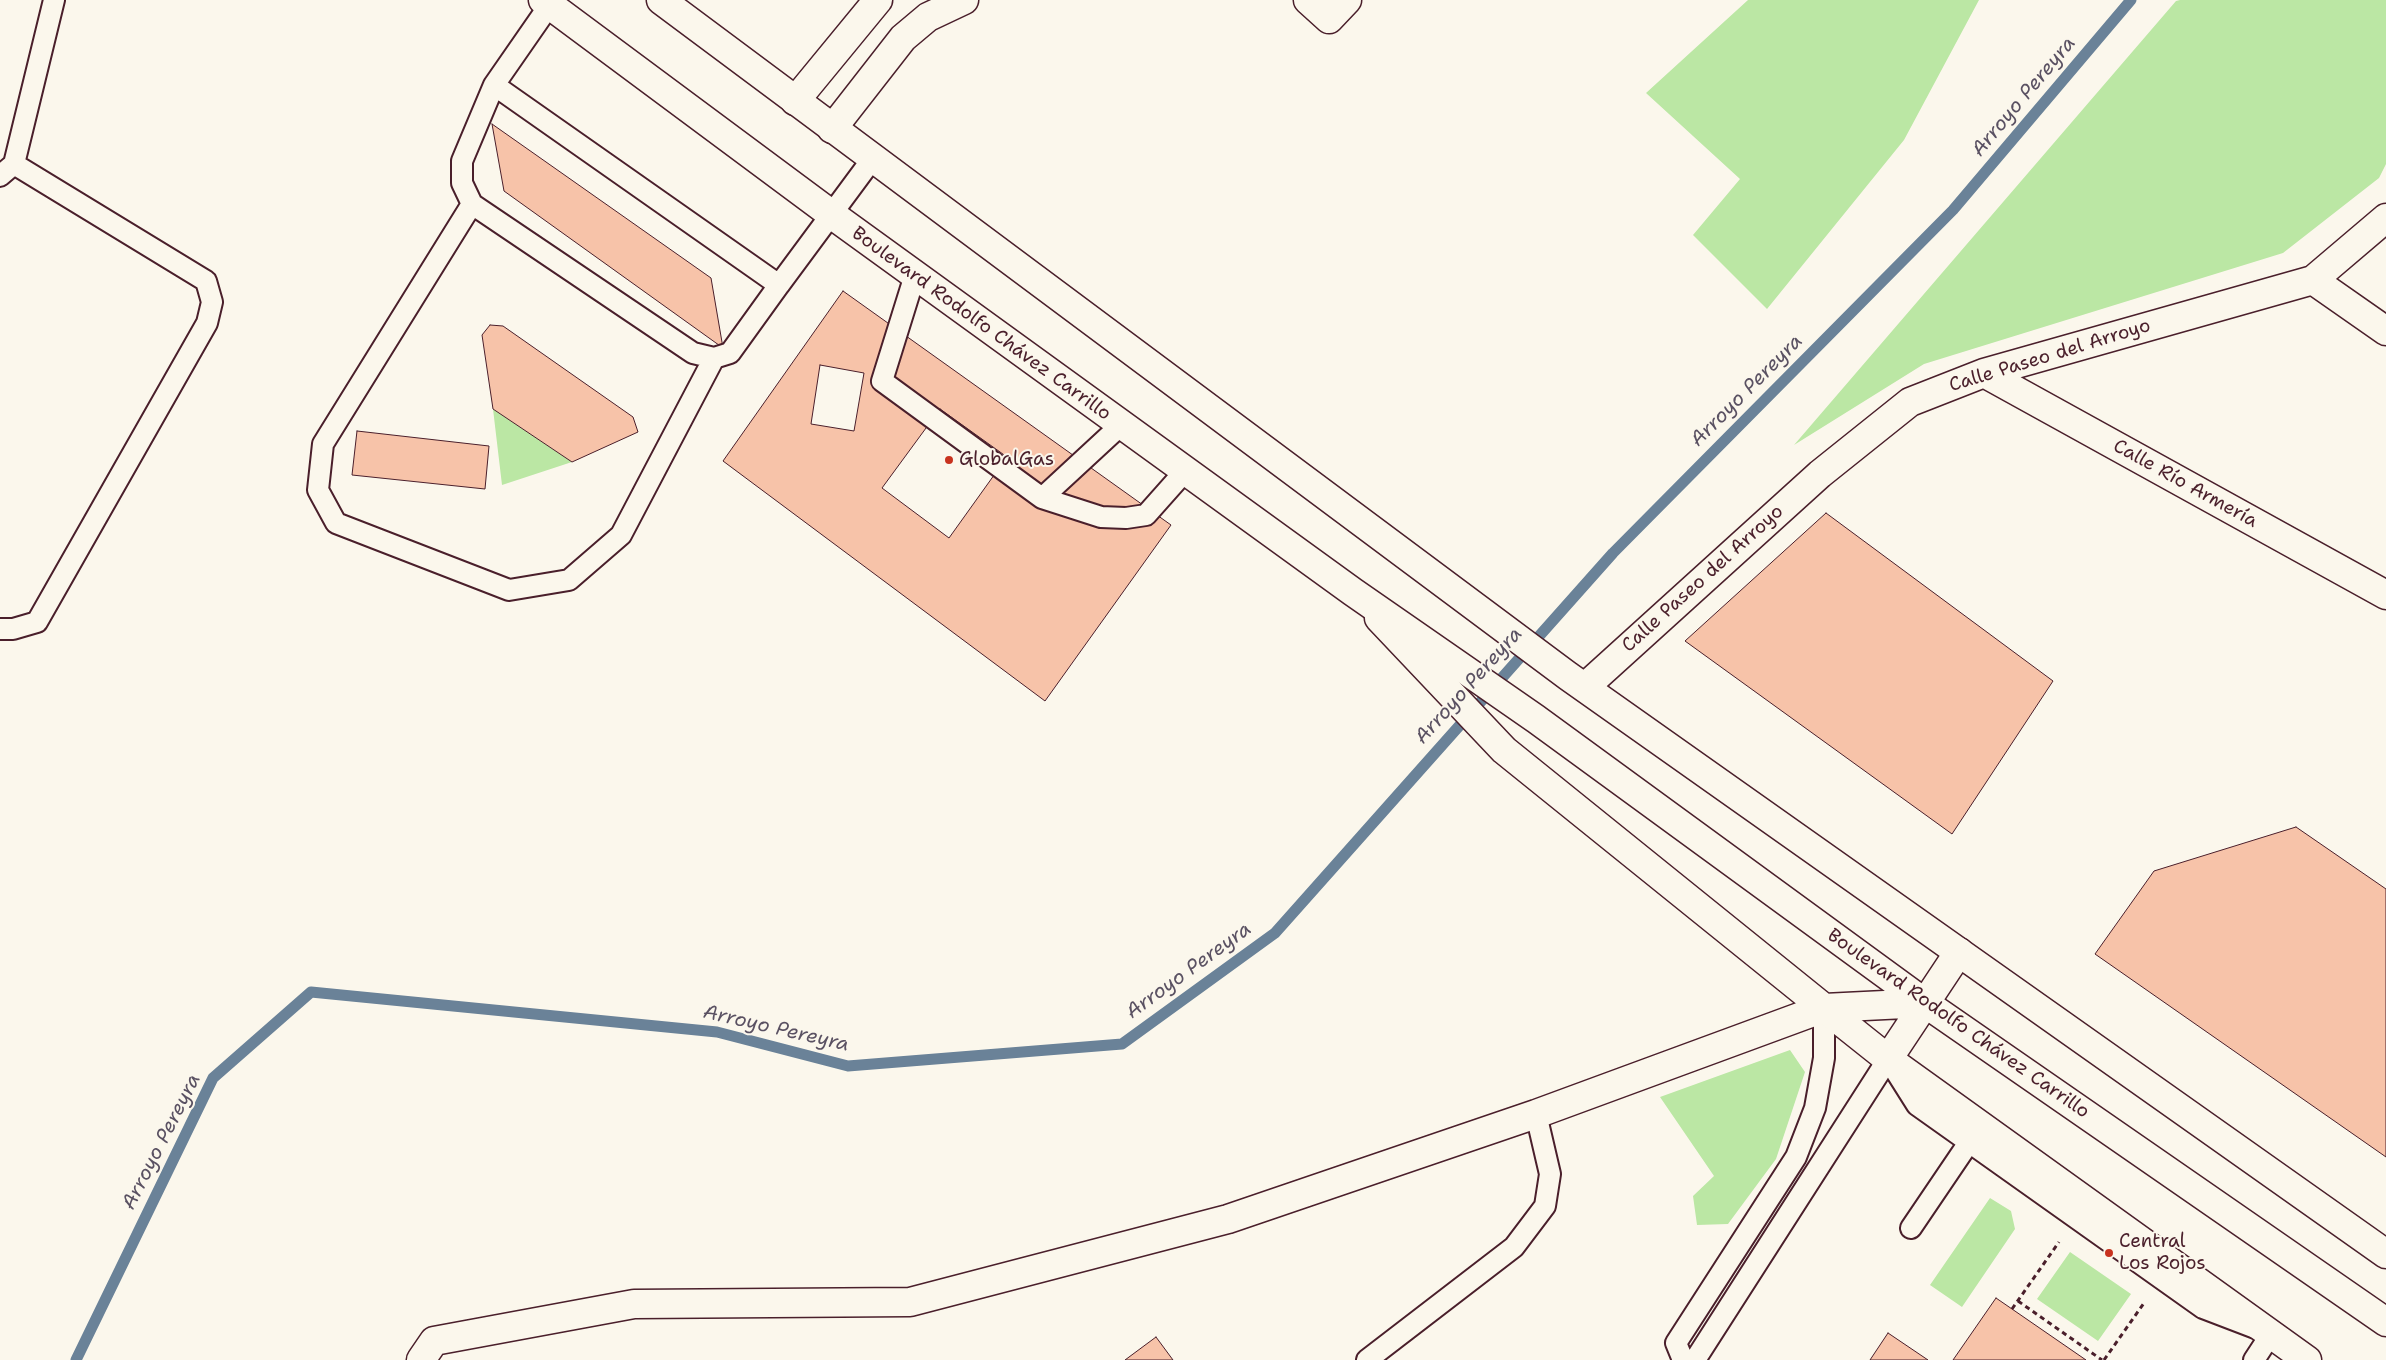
<!DOCTYPE html>
<html>
<head>
<meta charset="utf-8">
<style>
  body { margin:0 }
  canvas { display:block; background:#fbf7ec }
</style>
</head>
<body>
<canvas width="2386" height="1360"></canvas>
<script>
const ctx = document.querySelector('canvas').getContext('2d');
ctx.lineJoin = 'round';
function fillPath(path, color) { ctx.fillStyle = color; ctx.fill(path, 'evenodd'); }
const poly = rows => new Path2D(rows.map(r => 'M' + r).join(''));
function stroke(path, color, width, dash) { ctx.strokeStyle = color; ctx.lineWidth = width; ctx.lineCap = dash ? 'butt' : 'round'; ctx.setLineDash(dash || []); ctx.stroke(path); }
function label(font, color, halo, rows, align = 'center') {
  ctx.font = font + ' "Shantell Sans",sans-serif'; ctx.lineWidth = 4; ctx.setLineDash([]); ctx.textBaseline = 'middle'; ctx.strokeStyle = halo; ctx.fillStyle = color; for (const [text, x, y, turn = 0] of rows) {
    ctx.save(); ctx.translate(x, y); ctx.rotate((+turn || 0) * Math.PI / 180); ctx.textAlign = isNaN(turn) ? turn : align; if (halo) ctx.strokeText(text, 0, 0); ctx.fillText(text, 0, 0); ctx.restore();
  }
}
fillPath(poly([
  [1748,0,1979,0,1904,140,1767,309,1693,235,1740,179,1646,93],
  [2180,0,2386,0,2386,164,2379,178,2283,253,1924,364,1794,445,2176,1],
  [493,409,572,462,502,485],
  [1790,1050,1805,1072,1776,1159,1728,1224,1697,1225,1693,1196,1714,1176,1660,1097],
  [1990,1198,2011,1211,2015,1229,1962,1307,1930,1285],
  [2070,1252,2131,1294,2098,1341,2037,1299]
]), '#bbe7a4');
stroke(poly([
  [76,1360,213,1078,311,992,717,1032,848,1066,1122,1044,1275,933,1613,553,1953,210,2131,0]
]), '#6a8298', 11);
const building = poly([
  [492,124,711,278,723,348,504,191,492,124],
  [843,291,1171,525,1045,701,723,461,843,291],
  [490,325,503,326,633,417,638,432,572,462,493,409,482,335,490,325],
  [820,365,864,373,854,431,811,424,820,365],
  [940,409,1007,457,949,538,882,488,940,409],
  [357,431,489,446,485,489,352,475,357,431],
  [1826,513,2053,681,1952,834,1685,641,1826,513],
  [2296,827,2386,889,2386,1157,2095,954,2154,871,2296,827],
  [1996,1298,2012,1309,2086,1360,1953,1360,1996,1298],
  [1888,1333,1928,1360,1870,1360,1888,1333],
  [1156,1337,1173,1360,1125,1360,1156,1337]
]);
fillPath(building, '#f7c3a9');
stroke(building, '#4a1f2b', 1);
const lane = poly([
  [553,0,494,85,779,285,873,158],
  [494,85,462,161,462,183,472,204,693,353,714,358,730,353,779,285],
  [0,176,14,164,54,0],
  [472,204,323,444,318,490,336,523,509,590,569,580,621,535,714,358],
  [915,275,882,381,1042,498,1101,517,1126,518,1146,515,1186,470],
  [1042,498,1121,425],
  [0,629,13,629,37,622,207,323,212,302,206,281,14,164],
  [1911,1228,1976,1132],
  [1367,1360,1514,1247,1545,1206,1550,1174,1536,1114],
  [1683,1360,1676,1343,1796,1157,1815,1108,1824,1058,1824,1008],
  [1695,1360,1888,1059,1917,1105,2203,1308,2271,1334,2254,1360]
]);
const street = poly([
  [1308,0,1329,19,1347,0],
  [795,101,878,0],
  [832,129,903,38,928,17,964,0],
  [2313,280,2386,331],
  [1984,373,2386,595],
  [1379,618,1504,750,1824,1008,1888,1059,2307,1360],
  [1585,687,1820,474,1910,402,1984,373,2313,280,2386,218],
  [1888,1059,1959,952],
  [421,1360,434,1341,634,1304,910,1302,1228,1219,1536,1114,1824,1008,1925,1003]
]);
const primary = poly([
  [543,0,831,214,1353,592,1536,719,1925,1003,2386,1322],
  [661,0,1568,676,2386,1254]
]);
stroke(lane, '#4a1f2b', 24);
stroke(street, '#4a1f2b', 31);
stroke(primary, '#4a1f2b', 31);
stroke(poly([
  [2018,1301,2102,1360],
  [2012,1309,2059,1242],
  [2104,1360,2144,1303]
]), '#4a1f2b', 3, [5, 4]);
stroke(lane, '#fbf7ec', 20);
stroke(street, '#fbf7ec', 28);
stroke(primary, '#fbf7ec', 28);
for (const [x, y, r, color] of [
  [949,460,5,"#c8321e"],
  [2109,1253,5,"#c8321e"]
]) { const dot = new Path2D(); dot.arc(x, y, r, 0, 2 * Math.PI); ctx.fillStyle = color; ctx.fill(dot); stroke(dot, '#fbf7ec', 2); }
label('19px', '#4a1f2b', '#fbf7ec', [
  ["Boulevard Rodolfo Chávez Carrillo",981,324,36],
  ["Calle Paseo del Arroyo",2050,356,-17],
  ["Calle Río Armería",2185,484,29],
  ["Calle Paseo del Arroyo",1703,579,-42],
  ["Boulevard Rodolfo Chávez Carrillo",1958,1024,35]
]);
label('19px', '#4a1f2b', '#fbf7ec', [
  ["GlobalGas",959,460],
  ["Central",2119,1242],
  ["Los Rojos",2119,1264]
], 'left');
label('italic 20px', '#5a5162', '#fbf7ec', [
  ["Arroyo Pereyra",2024,97,-50],
  ["Arroyo Pereyra",1747,391,-45],
  ["Arroyo Pereyra",1469,686,-48],
  ["Arroyo Pereyra",1189,971,-36],
  ["Arroyo Pereyra",776,1029,13],
  ["Arroyo Pereyra",162,1142,-63]
]);
</script>
</body>
</html>
